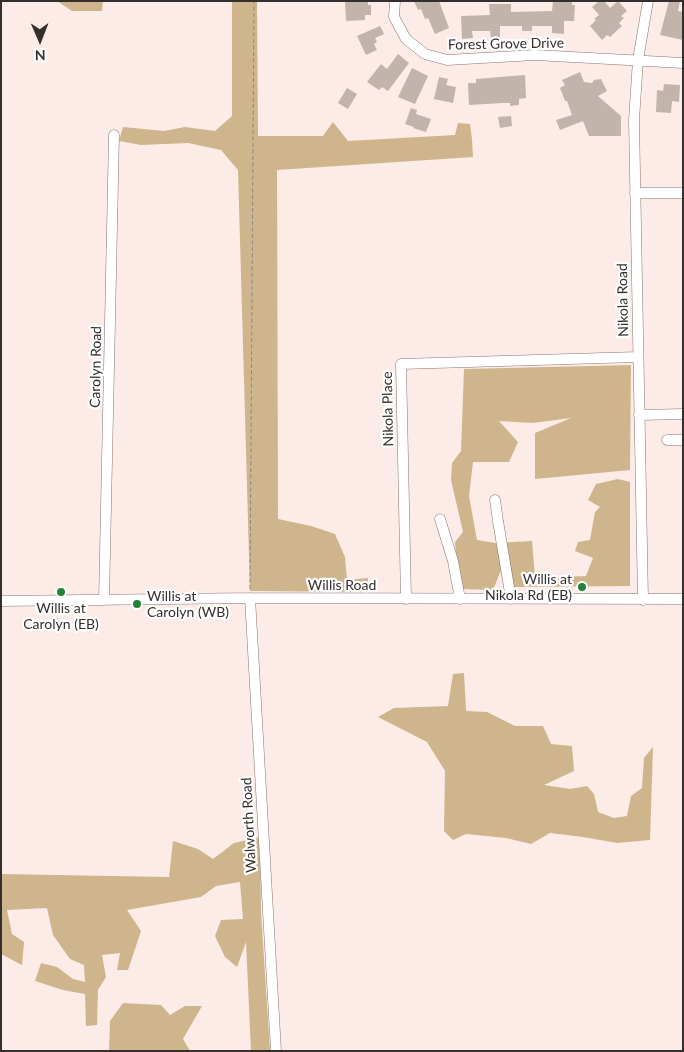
<!DOCTYPE html>
<html>
<head>
<meta charset="utf-8">
<style>
  body { margin:0 }
  #map { position:relative; width:684px; height:1052px; overflow:hidden; background:#fcebe7; font-family:Lato,sans-serif }
  canvas { display:block }
  .frame { position:absolute; inset:0; border:2px solid #342e2c; pointer-events:none }
  .north { position:absolute; left:15px; top:15px; width:50px; height:50px; -webkit-text-stroke:4px #fff; paint-order:stroke; rotate:179deg; font-size:14px; font-weight:700; line-height:20px; text-align:center; color:#342e2c }
  .north::after { content:''; display:block; margin:auto; width:18px; height:22px; background:#342e2c; clip-path:polygon(50% 0,100% 100%,50% 72%,0 100%) }
</style>
</head>
<body>
<div id="map">
<canvas width="684" height="1052"></canvas>
<div class="frame"></div>
<div class="north">N</div>
</div>
<script>
const ctx = document.querySelector('canvas').getContext('2d');
ctx.lineJoin = 'round';
function fillPath(path, color) { ctx.fillStyle = color; ctx.fill(path, 'evenodd'); }
const poly = rows => new Path2D(rows.map(r => 'M' + r).join(''));
function stroke(path, color, width, dash) { ctx.strokeStyle = color; ctx.lineWidth = width; ctx.lineCap = dash ? 'butt' : 'round'; ctx.setLineDash(dash || []); ctx.stroke(path); }
function label(font, color, halo, rows, align = 'center') {
  ctx.font = font + ' Lato,sans-serif'; ctx.lineWidth = 4.5; ctx.setLineDash([]); ctx.textBaseline = 'middle'; ctx.strokeStyle = halo; ctx.fillStyle = color; for (const [text, x, y, turn = 0] of rows) {
    ctx.save(); ctx.translate(x, y); ctx.rotate((+turn || 0) * Math.PI / 180); ctx.textAlign = isNaN(turn) ? turn : align; if (halo) ctx.strokeText(text, 0, 0); ctx.fillText(text, 0, 0); ctx.restore();
  }
}
fillPath(poly([
  [57,1,103,1,102,11,72,11],
  [232,1,257,1,258,136,323,136,333,122,348,141,455,135,458,123,470,124,472,139,473,157,277,170,278,519,311,526,335,534,345,557,347,580,368,578,368,592,250,591,238,170,221,150,188,143,141,145,119,141,123,127,164,131,185,127,215,131,232,116],
  [631,365,630,470,535,479,535,433,571,418,533,423,499,421,518,442,509,462,473,462,469,496,477,540,495,543,532,541,535,578,586,576,593,558,575,551,578,542,590,540,595,512,600,507,588,500,596,484,618,479,630,482,630,586,512,587,505,560,493,590,459,589,455,542,463,532,451,480,452,463,461,451,464,369],
  [464,673,466,711,487,712,515,726,543,726,551,744,572,746,574,771,544,785,570,789,587,786,594,794,598,812,614,818,627,816,631,796,642,788,644,758,653,747,650,840,617,843,583,837,550,833,531,844,506,838,466,834,453,840,444,831,445,771,427,742,378,717,394,708,448,706,453,674],
  [260,837,261,912,270,1051,251,1051,246,942,237,967,225,957,215,936,221,920,243,919,240,882,216,886,201,897,127,910,141,931,128,970,117,970,120,953,102,955,106,977,98,990,97,1025,86,1026,85,994,63,990,35,981,41,963,57,967,73,979,85,982,84,965,70,959,53,935,47,908,7,910,12,934,24,942,22,965,1,954,1,874,169,877,173,841,198,849,213,859,234,843],
  [123,1003,161,1005,170,1015,185,1006,202,1006,183,1039,190,1051,109,1051,110,1021]
]), '#cfb58c');
fillPath(poly([
  [345,1,368,1,368,5,371,5,371,15,365,15,365,20,346,21],
  [414,1,439,1,449,28,435,34,428,18,425,19,421,9,418,10],
  [599,1,604,1,610,8,618,1,627,11,621,16,624,18,619,23,622,26,610,37,607,35,602,40,590,26,596,20,594,19,599,15,592,7],
  [669,1,680,1,678,11,683,12,683,40,660,35],
  [553,2,572,2,572,5,575,5,574,21,564,21,564,34,552,33,552,26,532,26,532,31,522,31,522,26,500,26,500,38,491,38,490,31,472,31,473,38,462,39,461,16,490,15,489,4,511,4,511,12,552,11],
  [380,26,384,34,375,38,377,42,374,44,377,50,366,55,357,36],
  [398,54,409,63,388,91,382,87,379,90,367,82,381,64,387,69],
  [412,68,428,76,415,104,398,97],
  [580,72,584,82,592,83,594,80,601,79,607,91,598,96,621,116,621,136,589,136,583,121,560,130,556,120,572,115,567,101,565,101,560,88,565,85,562,80],
  [525,75,526,98,519,99,519,105,510,106,510,103,502,103,469,105,468,83,476,83,476,79],
  [439,77,448,79,446,85,456,87,453,103,434,99],
  [664,84,680,85,679,102,672,101,671,113,656,112,657,90,663,91],
  [347,88,357,94,348,109,338,103],
  [411,108,417,110,416,114,431,119,426,132,413,128,414,127,405,124],
  [511,116,512,126,500,128,498,117]
]), '#c0b4ab');
const minor = poly([
  [395,1,394,17,406,39,425,54,447,60,535,55,683,63],
  [635,193,683,193],
  [639,415,683,414],
  [667,440,683,440],
  [495,500,498,521,511,599],
  [440,519,453,561,460,599],
  [250,598,276,1051],
  [406,599,401,364,638,357],
  [104,600,114,135],
  [643,600,634,120,638,60,648,1],
  [1,601,250,598,683,599]
]);
stroke(minor, '#857672', 11);
stroke(poly([
  [250,589,254,1]
]), '#928683', 1, [4, 2.5]);
stroke(minor, '#fff', 10);
for (const [x, y, r, color] of [
  [582,587,5,"#238235"],
  [61,592,5,"#238235"],
  [137,604,5,"#238235"]
]) { const dot = new Path2D(); dot.arc(x, y, r, 0, 2 * Math.PI); ctx.fillStyle = color; ctx.fill(dot); stroke(dot, '#fff', 2); }
label('14px', '#342e2c', '#fff', [
  ["Forest Grove Drive",506,44,-1],
  ["Nikola Road",623,300,-91],
  ["Carolyn Road",96,367,-89],
  ["Nikola Place",388,409,-91],
  ["Willis Road",342,585],
  ["Walworth Road",249,825,-93]
]);
label('14px', '#342e2c', '#fff', [
  ["Willis at",572,579],
  ["Nikola Rd (EB)",572,595],
  ["Willis at",147,596,"left"],
  ["Carolyn (WB)",147,612,"left"],
  ["Willis at",61,608,"center"],
  ["Carolyn (EB)",61,624,"center"]
], 'right');
</script>
</body>
</html>
